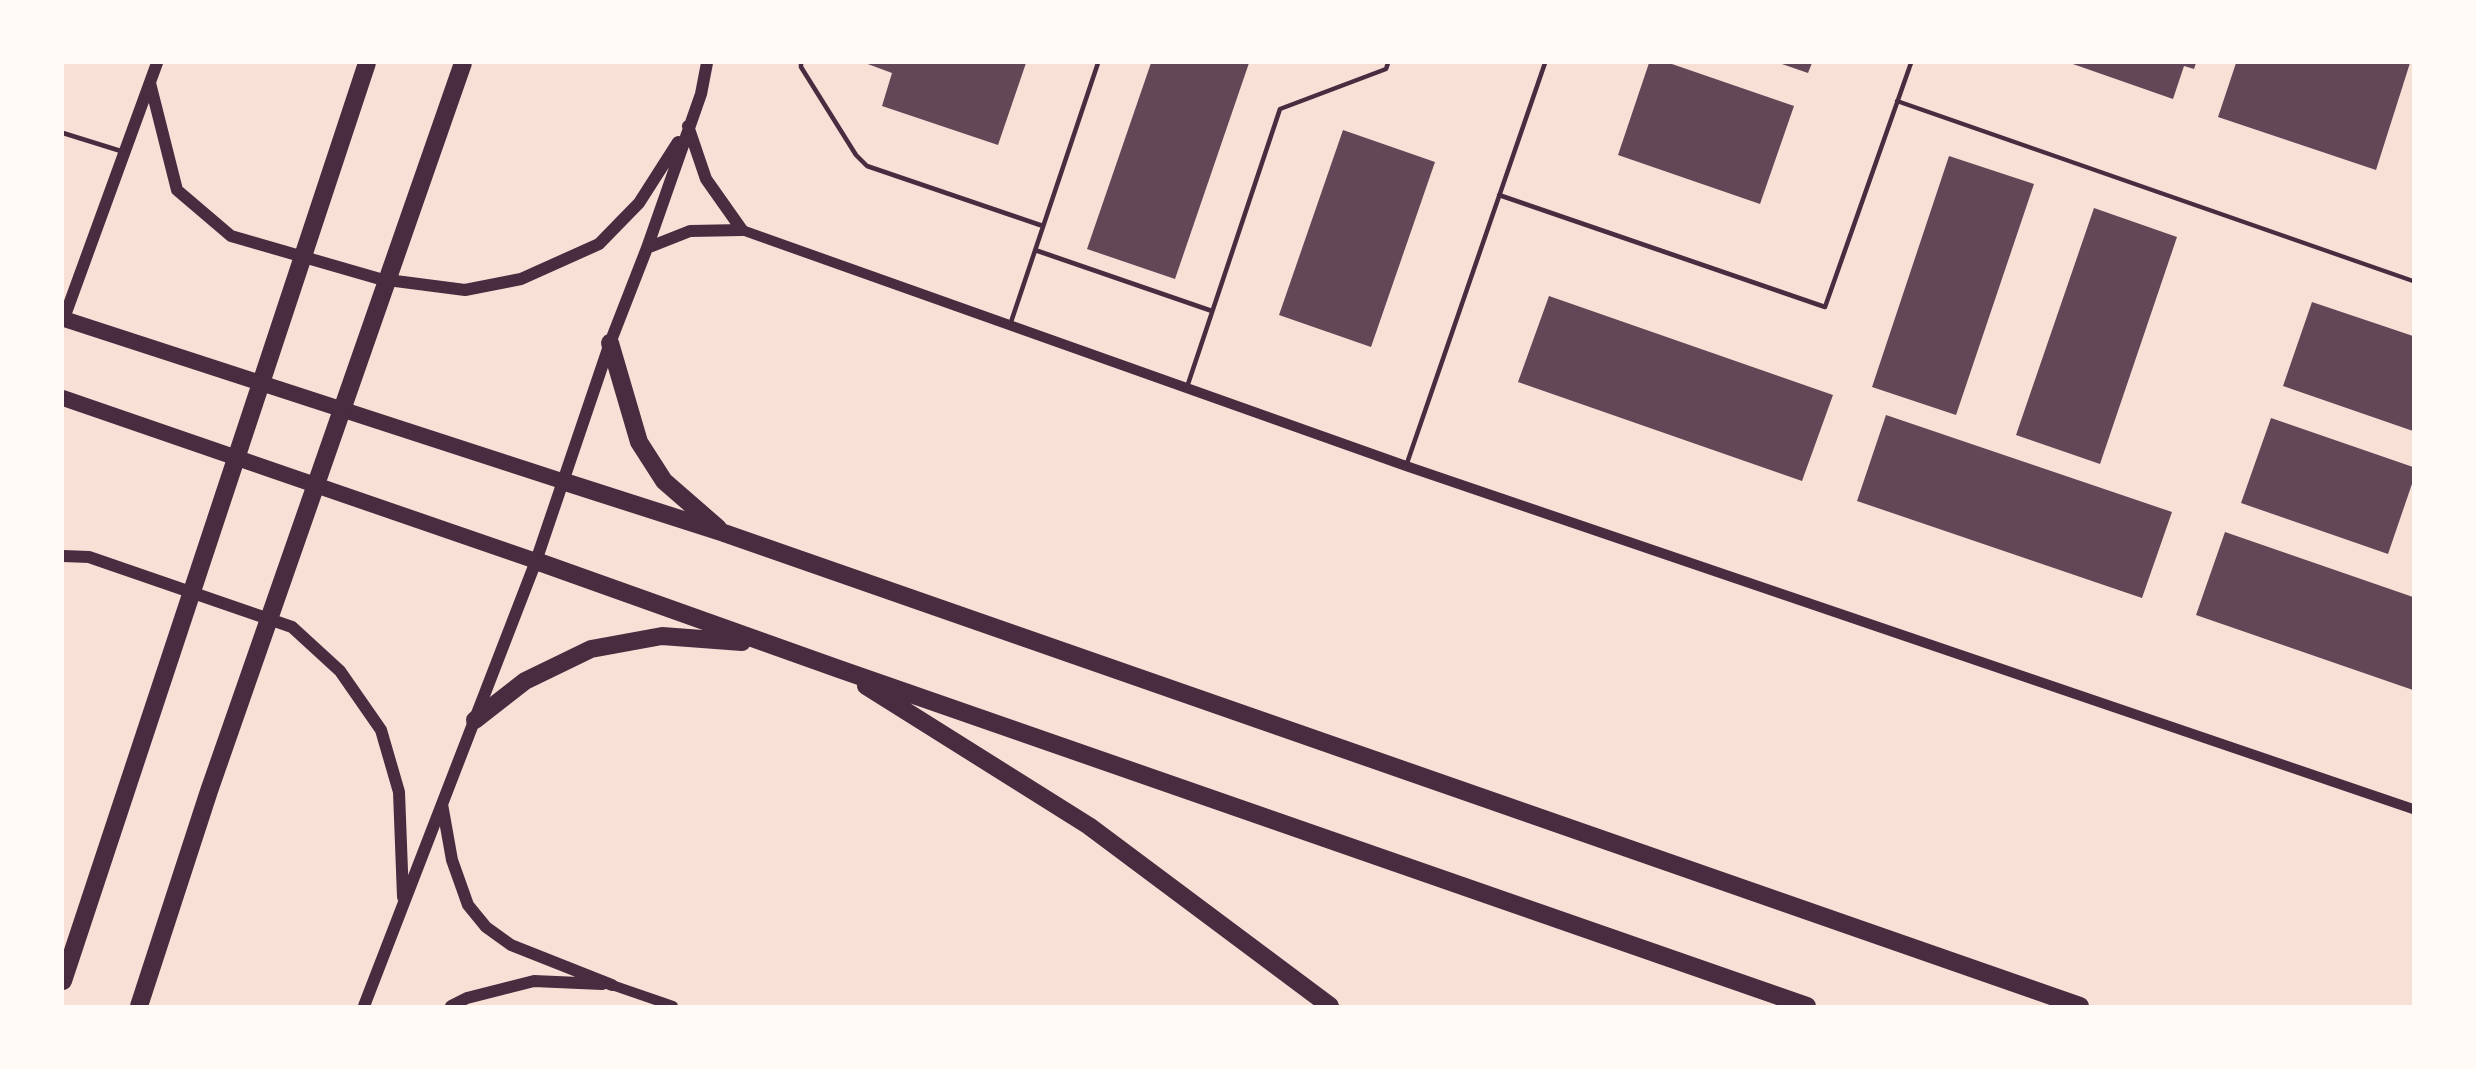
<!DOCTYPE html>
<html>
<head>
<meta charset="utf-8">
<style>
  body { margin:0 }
  #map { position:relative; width:2476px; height:1069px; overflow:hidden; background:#f7e1d7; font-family:Lato,sans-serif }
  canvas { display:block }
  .frame { position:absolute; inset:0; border:64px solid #fffaf5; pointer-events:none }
</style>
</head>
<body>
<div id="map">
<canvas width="2476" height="1069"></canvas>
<div class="frame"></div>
</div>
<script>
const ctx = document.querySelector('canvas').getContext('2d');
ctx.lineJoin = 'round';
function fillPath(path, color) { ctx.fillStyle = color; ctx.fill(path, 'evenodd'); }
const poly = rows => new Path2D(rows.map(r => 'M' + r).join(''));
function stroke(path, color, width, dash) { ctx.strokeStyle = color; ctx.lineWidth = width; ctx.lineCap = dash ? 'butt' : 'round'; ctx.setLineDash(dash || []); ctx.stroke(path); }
fillPath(poly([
  [865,63,1026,63,998,145,882,106,892,73],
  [1151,63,1249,63,1175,279,1087,249],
  [1649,63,1669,63,1794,106,1760,204,1618,155],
  [1779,63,1812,63,1808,73],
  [2070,63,2196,63,2194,69,2184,66,2173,99],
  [2236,63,2410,63,2376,170,2218,117],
  [1343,130,1435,162,1371,347,1279,315],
  [1949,156,2034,184,1956,415,1872,387],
  [2094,208,2177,237,2100,464,2016,435],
  [1549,296,1833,395,1802,481,1518,382],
  [2312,302,2413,336,2413,431,2283,386],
  [1886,415,2172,512,2142,598,1857,501],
  [2271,418,2413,467,2413,481,2388,554,2241,503],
  [2225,532,2413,597,2413,690,2196,615]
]), '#644757');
stroke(poly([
  [801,63,801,67,856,155,867,166,1043,226],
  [1897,101,2413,281],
  [63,133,124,152],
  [1499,195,1825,307,1911,63],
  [1035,250,1212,311],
  [1010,325,1098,63],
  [1187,387,1280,109,1386,69,1388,63],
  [1406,466,1545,63]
]), '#4a2c40', 4.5);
stroke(poly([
  [742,230,1406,466,2413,809],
  [612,985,673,1006]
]), '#4a2c40', 10);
stroke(poly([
  [150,83,177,190,231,236,380,279,465,290,521,279,599,244,639,203,678,142],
  [688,126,706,179,742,230],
  [647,248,690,231,742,230],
  [63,321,157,63],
  [63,556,89,557,292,627,340,671,381,730,399,792,403,897],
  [442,804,452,860,468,905,486,927,511,945,612,985],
  [364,1006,536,561,610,343,647,248,701,94,707,63],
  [451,1006,467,998,534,981,602,984]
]), '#4a2c40', 12);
stroke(poly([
  [64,319,565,482],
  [63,398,536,561]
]), '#4a2c40', 16);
stroke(poly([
  [610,343,639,442,664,481,718,528],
  [565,482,724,533,2080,1006],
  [536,561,839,669,1807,1006],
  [866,686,1089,826,1330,1006],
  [475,720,525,681,591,649,662,636,742,642],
  [63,981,367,63],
  [139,1006,209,791,463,63]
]), '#4a2c40', 18);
</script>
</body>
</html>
